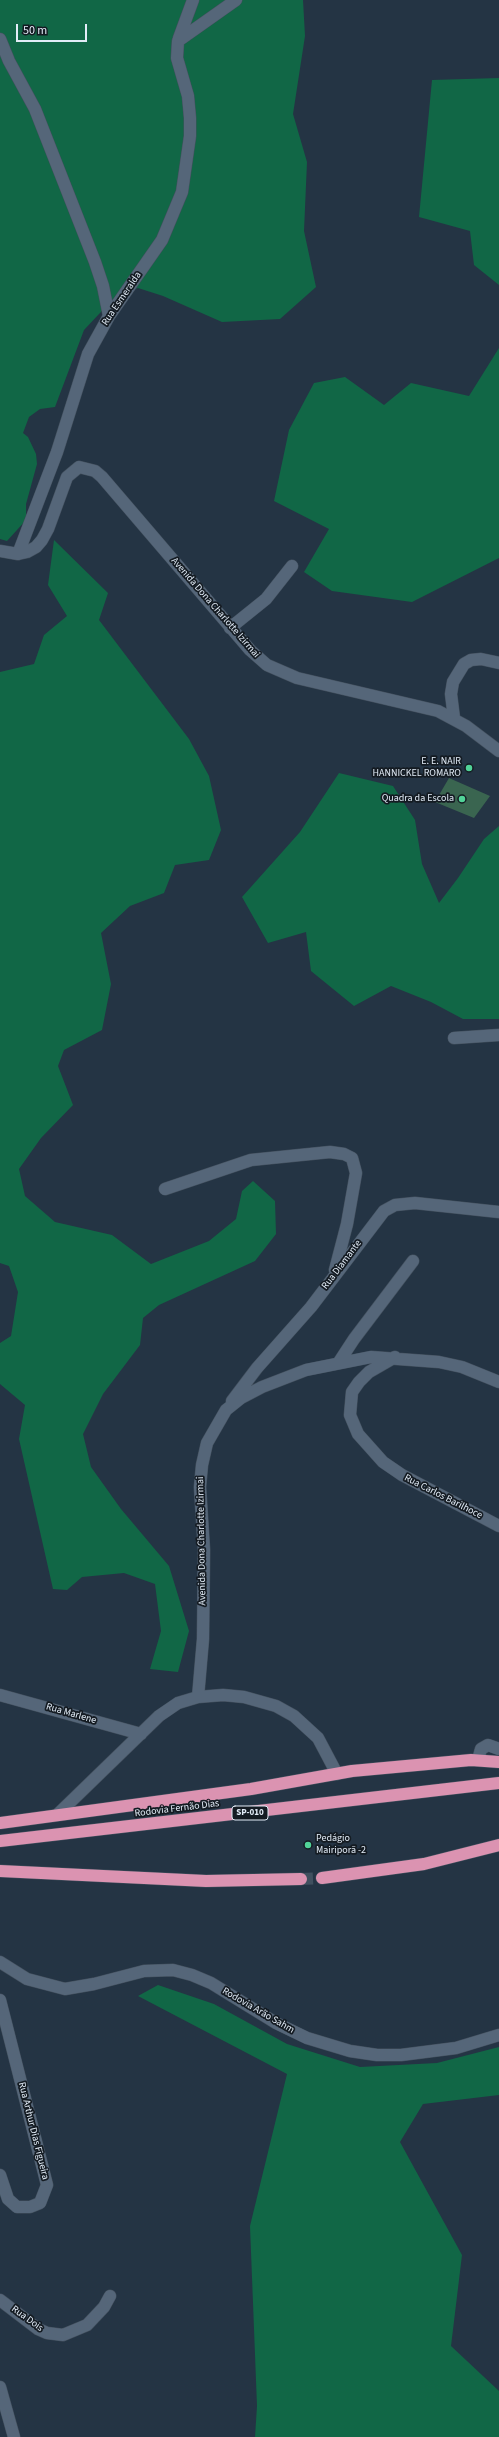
<!DOCTYPE html>
<html>
<head>
<meta charset="utf-8">
<style>
  body { margin:0 }
  #map { position:relative; width:499px; height:2437px; overflow:hidden; background:#243444; font-family:"Source Sans 3",sans-serif }
  canvas { display:block }
  .scale { position:absolute; left:16px; top:24px; width:71px; height:18px; box-sizing:border-box; border:2px solid #e2ecf7; border-top:0; padding-left:5px; font-size:12px; line-height:14px; white-space:nowrap; color:#e2ecf7; -webkit-text-stroke:3px #141b22; paint-order:stroke }
</style>
</head>
<body>
<div id="map">
<canvas width="499" height="2437"></canvas>
<div class="scale">50 m</div>
</div>
<script>
const ctx = document.querySelector('canvas').getContext('2d');
ctx.lineJoin = 'round';
function fillPath(path, color) { ctx.fillStyle = color; ctx.fill(path, 'evenodd'); }
const poly = rows => new Path2D(rows.map(r => 'M' + r).join(''));
function stroke(path, color, width, dash) { ctx.strokeStyle = color; ctx.lineWidth = width; ctx.lineCap = dash ? 'butt' : 'round'; ctx.setLineDash(dash || []); ctx.stroke(path); }
function label(font, color, halo, rows, align = 'center') {
  ctx.font = font + ' "Source Sans 3",sans-serif'; ctx.lineWidth = 3.5; ctx.setLineDash([]); ctx.textBaseline = 'middle'; ctx.strokeStyle = halo; ctx.fillStyle = color; for (const [text, x, y, turn = 0] of rows) {
    ctx.save(); ctx.translate(x, y); ctx.rotate((+turn || 0) * Math.PI / 180); ctx.textAlign = isNaN(turn) ? turn : align; if (halo) ctx.strokeText(text, 0, 0); ctx.fillText(text, 0, 0); ctx.restore();
  }
}
fillPath(poly([
  [449,778,490,796,474,818,435,802]
]), '#3a6550');
fillPath(poly([
  [0,0,303,0,305,36,293,114,307,162,304,231,316,287,280,319,222,322,163,296,138,288,115,297,84,330,55,407,40,409,29,417,23,433,28,437,36,454,37,464,26,504,26,520,7,541,0,539],
  [499,78,499,285,474,265,470,231,419,217,432,80],
  [499,348,499,558,412,602,332,591,304,572,329,529,274,501,289,430,314,383,345,377,384,405,411,383,469,396],
  [54,540,108,593,99,620,189,739,209,776,221,830,209,860,175,865,164,893,130,906,101,933,111,984,102,1030,64,1050,58,1066,73,1105,41,1138,19,1169,25,1196,55,1222,112,1235,151,1264,209,1241,236,1219,242,1191,253,1181,275,1201,276,1234,255,1261,159,1305,143,1318,140,1345,103,1394,83,1434,91,1467,121,1509,169,1566,189,1631,178,1672,150,1669,161,1631,155,1584,124,1573,82,1577,67,1590,53,1589,19,1439,25,1405,0,1384,0,1343,11,1336,18,1292,9,1266,0,1263,0,672,34,664,44,635,67,616,48,585],
  [339,773,393,786,415,820,422,864,439,903,458,878,484,839,499,826,499,1019,463,1019,431,1002,391,986,354,1006,311,971,306,932,268,943,242,897,300,832],
  [158,1985,214,2004,287,2044,360,2067,437,2063,499,2047,499,2095,423,2104,400,2142,462,2255,451,2346,499,2391,499,2437,255,2437,257,2406,250,2226,287,2074,138,1996]
]), '#116746');
stroke(poly([
  [301,1879,322,1878]
]), '#40505f', 12, [12, 6]);
const minor = poly([
  [179,38,193,0],
  [0,39,9,61,35,109,95,262,103,286,109,316],
  [0,551,18,554,27,552,36,547,42,540,48,529,67,477,79,467,95,471,102,477,250,650,267,665,297,678,438,711,466,726,499,751],
  [18,554,57,452,88,354,109,316,162,240,182,192,190,136,190,118,188,96,177,58,178,41,236,0],
  [230,628,266,599,292,566],
  [454,718,451,694,453,682,464,664,471,660,481,659,499,663],
  [454,1038,499,1035],
  [165,1189,251,1160,330,1152,344,1154,352,1158,356,1173,347,1224,335,1270],
  [395,1357,369,1372,359,1382,352,1392,350,1415,358,1434,383,1462,402,1475,499,1526],
  [339,1362,354,1339,413,1261],
  [232,1401,257,1368,311,1307,384,1211,395,1205,415,1203,499,1212],
  [0,1695,141,1734],
  [198,1697,203,1639,204,1550,200,1487,202,1465,207,1443,226,1410,241,1398,262,1387,306,1370,371,1357,439,1362,462,1367,499,1382],
  [478,1760,481,1749,488,1745,499,1749],
  [58,1814,159,1716,178,1703,198,1697,223,1695,244,1697,276,1706,294,1716,318,1738,337,1774],
  [0,1962,27,1979,65,1989,94,1984,144,1971,173,1970,192,1975,211,1983,276,2023,307,2038,350,2051,377,2055,401,2055,456,2048,499,2035],
  [0,2000,44,2173,47,2185,40,2203,30,2207,17,2207,8,2199,0,2175],
  [0,2300,38,2329,47,2333,63,2335,87,2325,104,2307,110,2296],
  [0,2387,14,2437]
]);
const highway = poly([
  [0,1823,251,1789,352,1771,471,1760,499,1762],
  [0,1841,499,1783],
  [0,1871,206,1881,301,1879],
  [322,1878,424,1864,499,1845]
]);
stroke(minor, '#44515f', 13);
stroke(highway, '#44515f', 13);
stroke(minor, '#556679', 12);
stroke(highway, '#db93b1', 12);
for (const [x, y, r, color] of [
  [469,768,4,"#51d398"],
  [462,799,4,"#51d398"],
  [308,1845,4,"#51d398"]
]) { const dot = new Path2D(); dot.arc(x, y, r, 0, 2 * Math.PI); ctx.fillStyle = color; ctx.fill(dot); stroke(dot, '#141b22', 1.5); }
for (const [x, y, w] of [
  [250,1813,36]
]) { const box = new Path2D(); box.roundRect(x - w / 2, y - 7, w, 14, 3); ctx.fillStyle = '#141b22'; ctx.fill(box); stroke(box, '#e2ecf7', 1); }
label('bold 9px', '#e2ecf7', null, [
  ["SP-010",250,1813]
]);
label('10px', '#e2ecf7', '#141b22', [
  ["Rua Esmeralda",122,299,-56],
  ["Avenida Dona Charlotte Izirmai",215,608,49],
  ["Rua Diamante",342,1265,-53],
  ["Rua Carlos Barilhoce",443,1497,27],
  ["Avenida Dona Charlotte Izirmai",202,1541,-91],
  ["Rua Marlene",71,1714,16],
  ["Rodovia Fernão Dias",177,1809,-7],
  ["Rodovia Arão Sahm",258,2011,30],
  ["Rua Arthur Dias Figueira",33,2131,76],
  ["Rua Dois",27,2319,36]
]);
label('10px', '#e2ecf7', '#141b22', [
  ["E. E. NAIR",461,762],
  ["HANNICKEL ROMARO",461,774],
  ["Quadra da Escola",454,799],
  ["Pedágio",316,1839,"left"],
  ["Mairiporã -2",316,1851,"left"]
], 'right');
</script>
</body>
</html>
